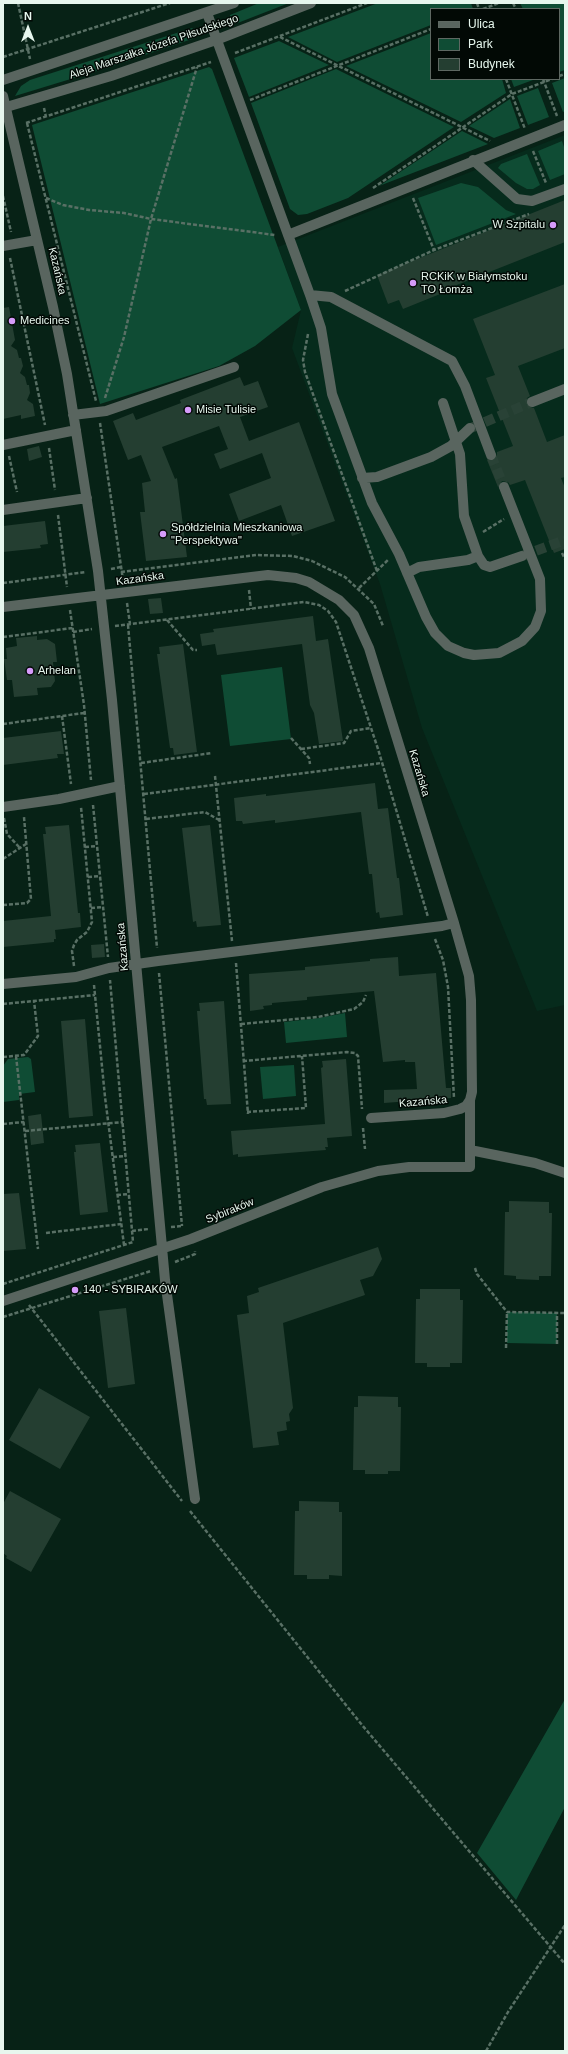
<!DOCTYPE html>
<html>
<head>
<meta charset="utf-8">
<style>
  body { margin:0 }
  #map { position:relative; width:568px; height:2054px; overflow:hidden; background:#072216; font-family:Helvetica,sans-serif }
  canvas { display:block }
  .frame { position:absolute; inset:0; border:4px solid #e7f7ee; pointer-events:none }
  .legend { position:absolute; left:430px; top:8px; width:130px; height:72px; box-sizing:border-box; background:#020905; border:1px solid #5e6862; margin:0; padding:5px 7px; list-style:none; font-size:12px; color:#e7f7ee }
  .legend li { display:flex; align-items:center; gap:8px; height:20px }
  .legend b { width:20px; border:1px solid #5e6862 }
  .north { position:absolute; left:8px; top:8px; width:40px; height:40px; -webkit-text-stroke:3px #020905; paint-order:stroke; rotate:0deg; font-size:11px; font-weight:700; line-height:16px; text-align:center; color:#e7f7ee }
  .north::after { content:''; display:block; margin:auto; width:14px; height:18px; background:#e7f7ee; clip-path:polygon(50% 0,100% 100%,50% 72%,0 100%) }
</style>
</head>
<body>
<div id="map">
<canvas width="568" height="2054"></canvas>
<div class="frame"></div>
<ul class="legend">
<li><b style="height:5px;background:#59655f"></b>Ulica</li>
<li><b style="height:11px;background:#0f4c34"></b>Park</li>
<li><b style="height:11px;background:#243e31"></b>Budynek</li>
</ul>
<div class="north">N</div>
</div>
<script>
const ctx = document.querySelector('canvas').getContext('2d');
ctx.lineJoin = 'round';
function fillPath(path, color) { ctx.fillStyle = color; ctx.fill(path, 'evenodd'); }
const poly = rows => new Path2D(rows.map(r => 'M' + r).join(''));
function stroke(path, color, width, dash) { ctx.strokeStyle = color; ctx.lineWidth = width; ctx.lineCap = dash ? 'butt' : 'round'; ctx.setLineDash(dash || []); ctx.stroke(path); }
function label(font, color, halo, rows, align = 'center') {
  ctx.font = font + ' Helvetica,sans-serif'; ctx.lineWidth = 3; ctx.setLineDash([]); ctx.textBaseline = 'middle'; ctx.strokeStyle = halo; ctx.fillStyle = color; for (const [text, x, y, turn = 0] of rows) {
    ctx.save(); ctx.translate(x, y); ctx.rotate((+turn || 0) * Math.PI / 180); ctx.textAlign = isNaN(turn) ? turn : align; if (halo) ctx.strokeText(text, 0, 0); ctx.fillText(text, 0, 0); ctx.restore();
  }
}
fillPath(poly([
  [565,135,565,1005,537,1011,422,728,380,584,292,348,301,310,278,247]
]), '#062b1c');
fillPath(poly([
  [259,3,289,3,235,24,230,22,230,15],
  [378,3,471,3,473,9,431,9,431,25,337,62,288,37],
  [520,3,565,3,565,70,559,72,559,9,523,9],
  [192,28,196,31,196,35,192,39,110,67,15,96,21,86,30,80],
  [431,33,431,79,502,79,506,93,461,122,346,66],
  [279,41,329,65,249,97,234,58],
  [209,67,212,69,301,310,255,346,219,366,100,404,32,125],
  [336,69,454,127,348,198,307,214,298,215,290,209,251,103],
  [565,78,565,111,563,112,552,83],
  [511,79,532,79,533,80,514,87],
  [538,88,549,117,528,125,517,96],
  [510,99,520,128,494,138,469,126],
  [462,131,488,144,379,186],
  [562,141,565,150,565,174,550,180,538,151],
  [527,154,540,185,533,189,527,189,516,183,498,168,501,164],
  [461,183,478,187,506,210,516,214,436,245,418,198],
  [282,667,291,739,230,746,221,675],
  [345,1013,347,1037,286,1043,284,1022,319,1018],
  [28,1057,31,1059,35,1092,19,1094,19,1100,3,1102,3,1066,8,1059],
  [294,1065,296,1096,263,1099,260,1067],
  [507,1312,557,1313,557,1344,507,1343],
  [565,1699,565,1807,516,1900,477,1853]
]), '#0f4c34');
fillPath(poly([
  [565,200,565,242,449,288,450,290,403,309,399,300,388,304,377,275],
  [565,284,565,348,518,366,530,396,527,398,526,404,528,407,534,408,547,442,565,435,565,477,561,478,565,488,565,549,554,553,525,480,510,485,508,482,502,481,498,487,487,460,494,461,497,456,497,452,513,446,486,378,495,375,473,319],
  [9,307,15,340,11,346,17,350,19,358,21,358,23,366,20,373,25,377,27,385,29,385,30,393,27,400,33,404,35,416,21,419,21,415,3,419,3,308],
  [240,377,244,386,258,381,268,407,240,417,249,441,299,422,335,521,292,536,281,505,239,521,229,494,271,478,262,453,220,469,214,454,228,449,219,426,162,447,175,479,177,478,187,557,146,561,140,512,145,512,142,483,151,481,141,455,128,460,113,421,133,413,136,420,181,403,180,400],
  [39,446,42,457,29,461,27,449],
  [45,521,48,544,40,545,41,548,3,552,3,526],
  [161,598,163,613,150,614,148,599],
  [313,616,316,641,328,639,343,741,319,744,314,713,310,705,302,644,217,655,215,644,202,646,200,634,214,632,213,629],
  [37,636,37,640,47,639,55,644,57,662,53,662,55,681,51,687,37,688,38,695,14,697,12,680,7,680,4,659,7,659,6,648,17,646,16,638],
  [183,644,197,752,174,755,173,748,170,748,157,654,160,654,159,647],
  [61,731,64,754,57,754,58,758,3,765,3,738],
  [375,783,378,809,388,808,397,878,399,878,403,915,380,918,379,912,376,913,372,874,369,874,361,812,275,823,275,820,243,824,242,821,236,821,234,798,266,794,266,796],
  [69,825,78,913,80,913,81,927,55,930,56,939,54,939,54,942,3,947,3,921,51,916,43,834,46,834,45,827],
  [210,825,221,925,197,927,196,921,193,922,182,828],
  [104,944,105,957,92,958,91,945],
  [398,957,399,976,436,973,446,1088,451,1088,451,1098,384,1103,384,1090,417,1089,415,1062,405,1062,405,1060,383,1062,374,991,307,997,307,1000,272,1003,272,1005,263,1006,264,1009,250,1011,249,974,305,970,305,967,370,961,370,959],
  [224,1001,231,1104,207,1105,206,1099,204,1099,197,1011,200,1011,199,1003],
  [85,1019,93,1116,69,1118,61,1021],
  [346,1059,352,1136,327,1138,328,1147,325,1147,326,1150,238,1157,238,1154,233,1155,231,1131,325,1124,321,1068,323,1067,322,1061],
  [41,1114,44,1143,31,1145,28,1116],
  [100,1143,108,1212,80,1215,74,1152,76,1152,75,1145],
  [19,1193,26,1249,3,1251,3,1194],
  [509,1201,549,1202,549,1213,552,1213,551,1276,539,1276,539,1280,516,1279,516,1276,504,1275,505,1212,509,1212],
  [378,1247,382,1259,373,1276,360,1280,365,1295,283,1323,293,1408,289,1414,290,1421,286,1422,287,1430,277,1432,279,1445,253,1448,237,1315,249,1313,247,1296,259,1292,258,1288],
  [420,1289,460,1289,460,1300,463,1300,462,1363,450,1363,450,1367,427,1367,427,1363,415,1363,416,1299,420,1299],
  [126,1308,135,1384,108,1388,99,1311],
  [39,1388,90,1417,60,1469,9,1440],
  [358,1396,398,1397,398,1407,401,1407,400,1471,388,1471,388,1474,365,1474,365,1470,353,1470,354,1407,358,1407],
  [10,1491,61,1519,31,1572,6,1558,7,1556,3,1553,3,1504],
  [299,1501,339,1502,339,1512,342,1512,342,1576,329,1575,329,1579,307,1579,307,1575,294,1575,295,1511,299,1511]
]), '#243e31');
stroke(poly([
  [471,428,532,402],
  [491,455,504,487],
  [522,556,565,540]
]), '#294236', 10, [10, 5]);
stroke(poly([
  [18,3,30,59],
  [477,3,479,9],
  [513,3,516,9],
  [483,9,499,3],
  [280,37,490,141],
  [235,53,367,3],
  [3,57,170,3],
  [559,76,565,74],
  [506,79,525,129],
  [543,79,557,116],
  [250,100,431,29],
  [44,108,46,117],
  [26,123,211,62],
  [27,123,96,401],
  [533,151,546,183],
  [373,188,512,94,552,79],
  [3,196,11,232],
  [46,198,63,205,89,210,124,213,151,219,275,235],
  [413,198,434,250],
  [10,258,45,425],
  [345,291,434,250,529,214],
  [308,334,303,360,305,372,377,571],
  [105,398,124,337,151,219,197,67],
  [100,423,123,580],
  [49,448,55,490],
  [9,456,17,492],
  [58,515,67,587],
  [483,532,504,519],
  [562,553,565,559],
  [111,569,121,567],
  [121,572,256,555,293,556,312,561,345,577,374,604,383,626],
  [3,583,86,572],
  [359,588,389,559],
  [249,590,251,609],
  [127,603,130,624],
  [70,610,84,705,91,780],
  [167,620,193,650,197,650],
  [128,625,157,948],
  [115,626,304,602,319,605,328,611,336,622,378,749,428,917],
  [73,632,92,629],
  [3,637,73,628],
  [62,716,71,784],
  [3,724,84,713],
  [291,738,309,758,310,764],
  [301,749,344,743,351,731,371,728],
  [141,763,212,753],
  [215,776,232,941],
  [144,794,381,763],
  [93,805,108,957],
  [4,818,7,834,20,848],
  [146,819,205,812,219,820],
  [85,847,97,846],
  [3,859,26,844],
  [88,877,100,876],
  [3,905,27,903,31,899,24,817],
  [91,908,103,907],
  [435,939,443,960,448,987,454,1098],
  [236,963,248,1114],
  [74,966,72,951,74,945,77,940,87,932,92,922,81,807],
  [159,973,182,1226],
  [94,985,105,1097,124,1245],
  [3,1004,95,995],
  [241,1024,318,1017,354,1009,363,1002,366,995],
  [16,1056,38,1249],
  [3,1057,24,1055,38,1036,34,1001],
  [243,1061,347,1052,355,1053,358,1056,362,1109],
  [247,1112,306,1108,302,1056],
  [3,1124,24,1122],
  [363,1128,365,1149],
  [25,1131,123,1122],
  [113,1157,126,1156],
  [117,1195,129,1194],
  [171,1227,182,1226],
  [132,1231,149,1229],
  [46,1233,121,1224],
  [175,1262,195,1254,195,1251],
  [475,1268,477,1274,507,1312,565,1313],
  [3,1284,133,1242,110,980],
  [29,1305,182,1501],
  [3,1317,151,1271],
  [557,1344,557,1313],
  [506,1348,507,1312],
  [190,1511,362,1725,565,1964],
  [486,2051,508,2012,565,1925]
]), '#597065', 2.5, [4, 2]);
stroke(poly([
  [207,13,310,295,321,328,332,394,372,503,399,554,426,617,435,633,448,646,464,653,474,655,499,653,522,641,535,627,541,611,540,579,504,487],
  [3,80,234,3],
  [3,96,53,307,67,374,98,571,112,700,165,1280,195,1499],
  [3,108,111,76,216,40,311,3],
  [473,160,517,199,532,201,565,189],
  [288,235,565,125],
  [3,246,37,240],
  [310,295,331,297,452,361,465,386,491,455],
  [532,402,565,389],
  [443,403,460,454,464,516,478,556,484,565,490,567,522,556],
  [73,415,106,411,234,367],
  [3,445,76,430],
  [362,478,377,477,431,457,451,446,470,428],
  [3,510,87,498],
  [407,573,419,567,468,560,478,556],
  [3,607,268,575,296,578,309,582,339,600,354,615,369,648,454,923,469,976,471,1000,472,1092,470,1100,466,1106,460,1109,444,1113,371,1118],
  [3,807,59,799,120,786],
  [3,984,76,977,109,968,158,961,442,926,454,923],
  [470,1150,535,1163,565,1173],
  [3,1301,191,1239,322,1187,378,1171,409,1167,470,1167,470,1100]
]), '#59655f', 10);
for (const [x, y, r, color] of [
  [553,225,4,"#d69bfa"],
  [413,283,4,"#d69bfa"],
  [12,321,4,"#d69bfa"],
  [188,410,4,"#d69bfa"],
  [163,534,4,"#d69bfa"],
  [30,671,4,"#d69bfa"],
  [75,1290,4,"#d69bfa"]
]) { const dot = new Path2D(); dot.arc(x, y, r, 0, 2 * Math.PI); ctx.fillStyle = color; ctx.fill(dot); stroke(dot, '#020905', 1.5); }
label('11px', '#e7f7ee', '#020905', [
  ["Aleja Marszałka Józefa Piłsudskiego",154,47,-19],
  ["Kazańska",57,271,77],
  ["Kazańska",140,579,-8],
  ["Kazańska",419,773,73],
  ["Kazańska",123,947,-95],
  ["Kazańska",423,1102,-5],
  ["Sybiraków",230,1211,-22]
]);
label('11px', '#e7f7ee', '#020905', [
  ["W Szpitalu",545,225,"right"],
  ["RCKiK w Białymstoku",421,277],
  ["TO Łomża",421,290],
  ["Medicines",20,321],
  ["Misie Tulisie",196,410],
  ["Spółdzielnia Mieszkaniowa",171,528],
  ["\"Perspektywa\"",171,541],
  ["Arhelan",38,671],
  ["140 - SYBIRAKÓW",83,1290]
], 'left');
</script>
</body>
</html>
